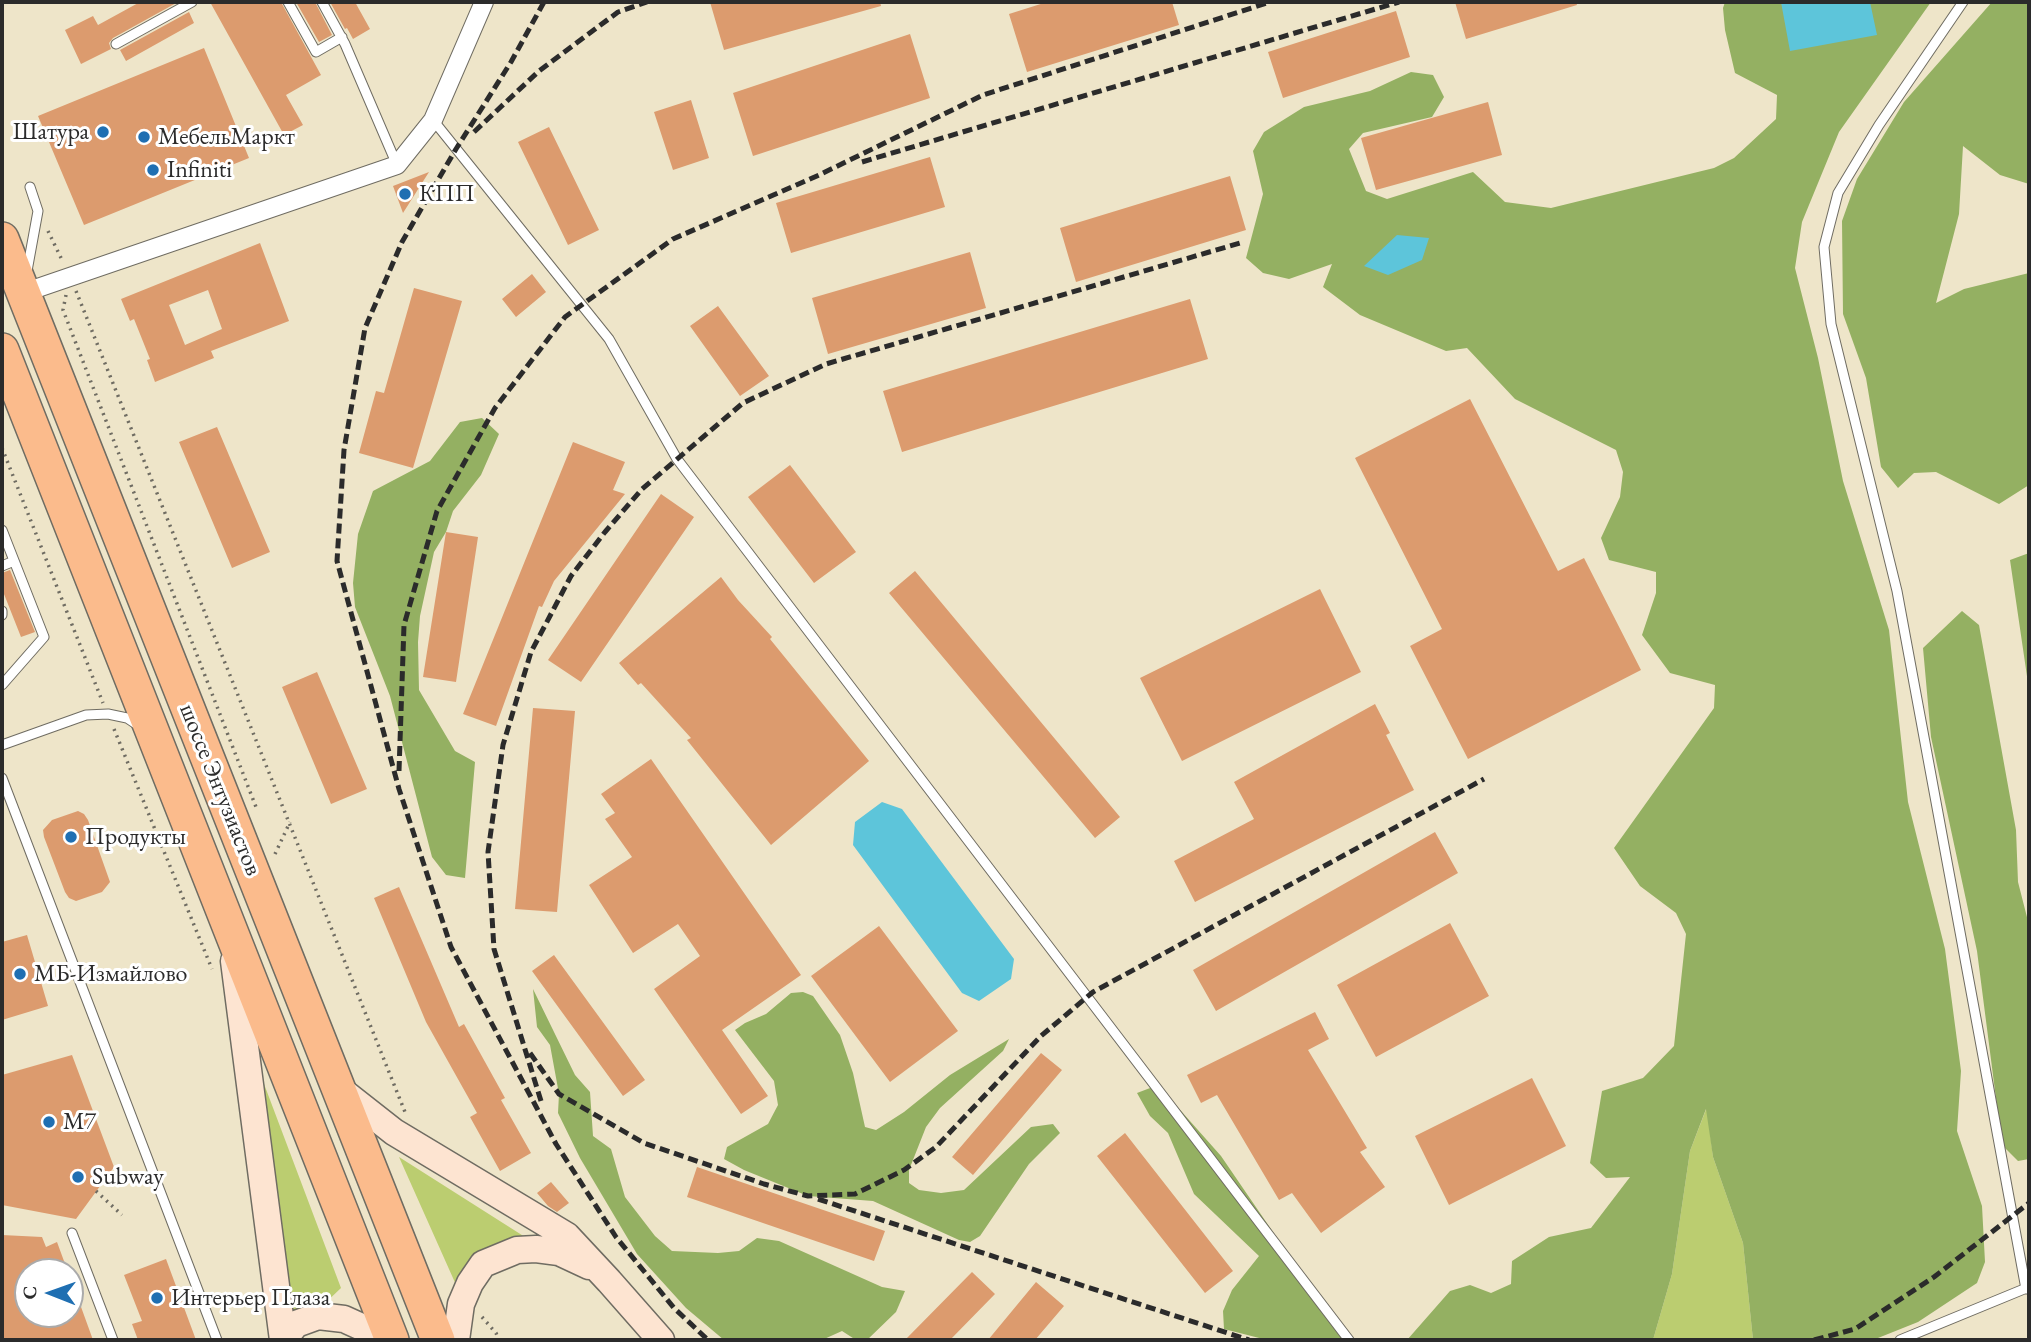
<!DOCTYPE html>
<html>
<head>
<meta charset="utf-8">
<style>
  body { margin:0 }
  #map { position:relative; width:2031px; height:1342px; overflow:hidden; background:#eee5c9; font-family:"EB Garamond",serif }
  canvas { display:block }
  .frame { position:absolute; inset:0; border:4px solid #2b2b2b; pointer-events:none }
  .north { position:absolute; left:14px; top:1258px; width:70px; height:70px; box-sizing:border-box; background:#fff; border:2px solid #aaa; border-radius:50%; rotate:271deg; font-size:19px; font-weight:700; line-height:28px; text-align:center; color:#2b2b2b }
  .north::after { content:''; display:block; margin:auto; width:24px; height:32px; background:#1f6fb2; clip-path:polygon(50% 0,100% 100%,50% 72%,0 100%) }
</style>
</head>
<body>
<div id="map">
<canvas width="2031" height="1342"></canvas>
<div class="frame"></div>
<div class="north">С</div>
</div>
<script>
const ctx = document.querySelector('canvas').getContext('2d');
ctx.lineJoin = 'round';
function fillPath(path, color) { ctx.fillStyle = color; ctx.fill(path, 'evenodd'); }
const poly = rows => new Path2D(rows.map(r => 'M' + r).join(''));
function stroke(path, color, width, dash) { ctx.strokeStyle = color; ctx.lineWidth = width; ctx.lineCap = dash ? 'butt' : 'round'; ctx.setLineDash(dash || []); ctx.stroke(path); }
function label(font, color, halo, rows, align = 'center') {
  ctx.font = font + ' "EB Garamond",serif'; ctx.lineWidth = 6; ctx.setLineDash([]); ctx.textBaseline = 'middle'; ctx.strokeStyle = halo; ctx.fillStyle = color; for (const [text, x, y, turn = 0] of rows) {
    ctx.save(); ctx.translate(x, y); ctx.rotate((+turn || 0) * Math.PI / 180); ctx.textAlign = isNaN(turn) ? turn : align; if (halo) ctx.strokeText(text, 0, 0); ctx.fillText(text, 0, 0); ctx.restore();
  }
}
fillPath(poly([
  [258,1068,341,1288,320,1308,287,1318],
  [1707,1107,1713,1157,1743,1243,1753,1340,1653,1340,1672,1274,1690,1151],
  [399,1157,525,1237,457,1287]
]), '#bbcd70');
fillPath(poly([
  [1725,2,1931,2,1839,132,1802,222,1795,268,1818,358,1843,481,1889,630,1908,802,1945,949,1961,1071,1957,1131,1982,1206,1985,1262,1977,1283,1918,1322,1873,1340,1753,1340,1743,1243,1713,1157,1706,1109,1690,1151,1672,1274,1653,1340,1407,1340,1450,1291,1470,1285,1491,1293,1511,1284,1512,1261,1529,1250,1549,1237,1591,1228,1630,1177,1606,1178,1590,1163,1602,1091,1643,1078,1674,1046,1686,934,1676,913,1640,886,1614,848,1714,708,1715,685,1670,673,1642,635,1656,593,1656,572,1609,560,1601,538,1620,497,1623,472,1616,450,1515,399,1467,348,1446,351,1360,315,1323,287,1332,264,1289,279,1263,273,1246,258,1263,194,1253,151,1264,132,1304,107,1370,91,1411,72,1433,75,1444,97,1432,117,1363,133,1349,149,1366,191,1387,199,1473,172,1505,202,1551,208,1714,168,1734,158,1776,119,1777,95,1735,73,1725,30,1723,8],
  [1992,2,2029,2,2029,184,2000,175,1963,146,1959,214,1936,303,1964,289,2029,273,2029,485,1999,504,1936,472,1914,473,1898,488,1881,467,1866,378,1843,314,1842,221,1857,179,1904,102],
  [482,418,499,434,481,475,453,511,446,532,434,552,420,616,418,642,419,690,455,751,475,762,465,878,446,875,432,857,390,696,355,607,353,583,358,534,373,491,430,461,460,422],
  [2029,553,2029,690,2010,560],
  [1962,611,1979,625,2016,830,2018,882,2029,925,2029,1159,2018,1161,2002,1145,1977,951,1931,737,1923,648],
  [533,989,575,1075,590,1092,593,1136,611,1149,625,1197,655,1236,672,1251,718,1253,739,1251,757,1238,779,1241,882,1287,905,1291,896,1312,867,1340,856,1340,842,1331,822,1340,724,1340,686,1308,637,1254,580,1158,558,1113,559,1094,550,1045,537,1027],
  [803,992,813,996,840,1035,853,1073,865,1127,876,1130,904,1112,950,1075,1009,1039,1003,1051,940,1108,926,1127,909,1170,909,1183,919,1190,941,1193,964,1190,1031,1127,1053,1124,1060,1133,1029,1164,980,1236,970,1242,959,1240,873,1201,808,1196,744,1170,724,1159,727,1147,768,1124,778,1105,774,1081,735,1030,745,1023,766,1014,791,993],
  [1158,1085,1221,1156,1340,1330,1357,1340,1267,1340,1224,1329,1223,1311,1232,1290,1259,1256,1194,1194,1168,1133,1150,1116,1137,1093]
]), '#94b062');
fillPath(poly([
  [1781,2,1870,2,1877,35,1790,51],
  [1397,235,1429,238,1422,260,1388,275,1364,266],
  [882,802,902,809,1014,959,1011,979,979,1001,962,993,853,845,855,822]
]), '#5dc5da');
fillPath(poly([
  [140,2,178,2,113,38,109,43,111,49,81,64,65,30,93,16,98,25],
  [210,2,281,2,321,75,286,95,303,125,284,135],
  [296,2,315,2,332,35,319,42],
  [330,2,355,2,370,29,353,39,347,28,345,29],
  [710,2,880,2,881,6,724,50],
  [1047,2,1172,2,1179,25,1027,72,1009,14],
  [1455,2,1576,2,1577,5,1466,39],
  [1396,11,1410,57,1283,98,1268,52],
  [189,12,194,23,126,61,120,50],
  [910,34,930,98,753,156,733,93],
  [204,48,249,158,84,225,38,116],
  [691,100,709,158,673,170,654,112],
  [1488,102,1502,155,1376,190,1361,138],
  [549,127,599,230,568,245,518,142],
  [930,157,945,207,791,253,776,203],
  [429,172,403,213,393,186],
  [1230,176,1246,230,1076,282,1060,228],
  [260,243,289,321,211,351,214,358,155,382,147,360,150,359,134,319,130,321,121,299],
  [208,290,222,329,185,345,169,305],
  [970,252,986,308,828,354,812,298],
  [532,274,546,292,516,317,502,299],
  [414,288,462,301,413,468,359,453,376,391,384,393],
  [1190,299,1208,359,902,452,883,391],
  [718,306,769,376,740,396,690,326],
  [1470,399,1558,571,1584,558,1641,670,1468,759,1410,646,1442,629,1355,458],
  [217,427,270,552,232,568,179,442],
  [573,442,625,462,613,490,625,494,554,581,542,607,539,606,496,726,463,714],
  [790,465,856,552,814,583,748,497],
  [661,494,694,517,581,682,548,660],
  [446,532,478,537,456,682,423,677],
  [10,570,35,632,21,637,2,589,2,573],
  [915,571,1120,817,1095,838,889,593],
  [721,577,738,600,772,637,770,639,869,761,771,845,687,740,691,738,641,683,638,685,619,663],
  [1320,589,1361,672,1182,761,1140,678],
  [317,672,367,789,331,804,282,687],
  [1375,704,1390,733,1386,735,1414,790,1195,902,1174,861,1254,819,1234,782],
  [533,708,575,711,557,912,515,909],
  [651,759,801,975,722,1030,768,1096,741,1114,654,989,700,956,678,924,633,953,589,885,632,857,605,819,615,813,601,794],
  [78,811,84,814,88,820,110,882,102,892,76,901,69,898,65,892,44,837,43,830,52,820],
  [1435,832,1458,873,1216,1011,1193,970],
  [399,887,459,1027,464,1024,505,1098,501,1100,531,1153,500,1171,470,1117,477,1113,426,1022,374,898],
  [1450,923,1489,996,1376,1057,1337,985],
  [879,926,958,1031,890,1082,811,976],
  [27,935,48,1006,2,1020,2,942],
  [554,955,645,1080,623,1096,532,971],
  [1315,1012,1329,1039,1308,1050,1367,1148,1360,1152,1385,1187,1321,1233,1292,1193,1279,1200,1217,1095,1201,1103,1187,1075],
  [1041,1053,1062,1070,973,1175,952,1157],
  [72,1055,114,1167,76,1219,2,1205,2,1075],
  [1532,1078,1566,1146,1449,1205,1415,1136],
  [1125,1133,1233,1271,1205,1293,1097,1156],
  [697,1167,885,1231,874,1261,687,1197],
  [551,1182,569,1203,557,1212,548,1206,537,1193],
  [2,1235,42,1237,46,1247,57,1242,68,1272,28,1272,28,1314,70,1314,70,1282,72,1282,93,1340,2,1340],
  [166,1259,196,1340,138,1340,132,1324,142,1321,124,1275],
  [972,1272,995,1294,950,1340,905,1340],
  [1036,1282,1064,1306,1035,1340,988,1340]
]), '#dc9b6e');
const lane = poly([
  [288,2,316,52,342,37],
  [322,2,345,44,397,165],
  [1963,2,1879,125,1838,193,1824,247,1831,324,1897,591,2026,1289],
  [116,44,192,2],
  [433,120,609,339,677,459,1349,1340],
  [27,271,38,211,30,187],
  [2,530,44,637,2,685],
  [2,566,14,561],
  [2,611,2,615],
  [2,745,86,715,108,714,127,718,139,726],
  [2,778,217,1340],
  [72,1233,113,1340],
  [1900,1340,2029,1287]
]);
const street = poly([
  [23,293,397,165,433,120,484,2]
]);
const secondary = poly([
  [234,961,283,1340],
  [338,1088,394,1132,567,1236,609,1281,661,1340],
  [283,1340,296,1324,318,1316,344,1319,375,1333,381,1340],
  [456,1340,461,1304,470,1283,483,1264,517,1250,536,1249,559,1252,589,1266]
]);
const highway = poly([
  [2,239,438,1340],
  [2,350,392,1340]
]);
stroke(lane, '#6f6c62', 11);
stroke(street, '#6f6c62', 20);
stroke(secondary, '#6f6c62', 29);
stroke(highway, '#6f6c62', 36);
stroke(poly([
  [48,231,63,262],
  [76,291,405,1112],
  [66,295,63,310,256,807],
  [2,448,103,703],
  [114,729,212,969],
  [275,854,290,822],
  [96,1191,122,1215],
  [482,1317,496,1333,499,1340]
]), '#6f6c62', 3.5, [2, 5]);
stroke(lane, '#fff', 9);
stroke(street, '#fff', 18);
stroke(secondary, '#fde4d1', 26);
stroke(highway, '#fbbb8c', 33);
stroke(poly([
  [544,2,511,62,456,149,402,242,365,328,344,450,337,561,399,789,451,947,556,1144,616,1237,674,1308,708,1340],
  [474,132,539,71,618,12,647,2],
  [862,162,1399,2],
  [399,771,404,625,437,511,495,408,565,317,673,239,819,175,983,95,1270,2],
  [530,1053,559,1094,644,1143,764,1184,808,1196,855,1194,904,1170,936,1147,1041,1036,1093,992,1484,779],
  [541,1101,494,949,488,852,503,745,531,652,571,576,605,532,642,489,743,403,826,364,1240,243],
  [818,1199,1249,1340],
  [1814,1340,1855,1329,1934,1277,2029,1203]
]), '#2b2b2b', 5, [10, 5]);
for (const [x, y, r, color] of [
  [103,132,7,"#1f6fb2"],
  [144,137,7,"#1f6fb2"],
  [153,170,7,"#1f6fb2"],
  [405,194,7,"#1f6fb2"],
  [71,837,7,"#1f6fb2"],
  [20,974,7,"#1f6fb2"],
  [49,1122,7,"#1f6fb2"],
  [78,1177,7,"#1f6fb2"],
  [157,1298,7,"#1f6fb2"]
]) { const dot = new Path2D(); dot.arc(x, y, r, 0, 2 * Math.PI); ctx.fillStyle = color; ctx.fill(dot); stroke(dot, '#fff', 2.5); }
label('24px', '#2b2b2b', '#fff', [
  ["Шатура",89,132,"right"],
  ["МебельМаркт",158,137],
  ["Infiniti",167,170],
  ["КПП",419,194],
  ["Продукты",85,837],
  ["МБ-Измайлово",34,974],
  ["М7",63,1122],
  ["Subway",92,1177],
  ["Интерьер Плаза",171,1298]
], 'left');
label('24px', '#2b2b2b', '#fff', [
  ["шоссе Энтузиастов",220,790,68]
]);
</script>
</body>
</html>
